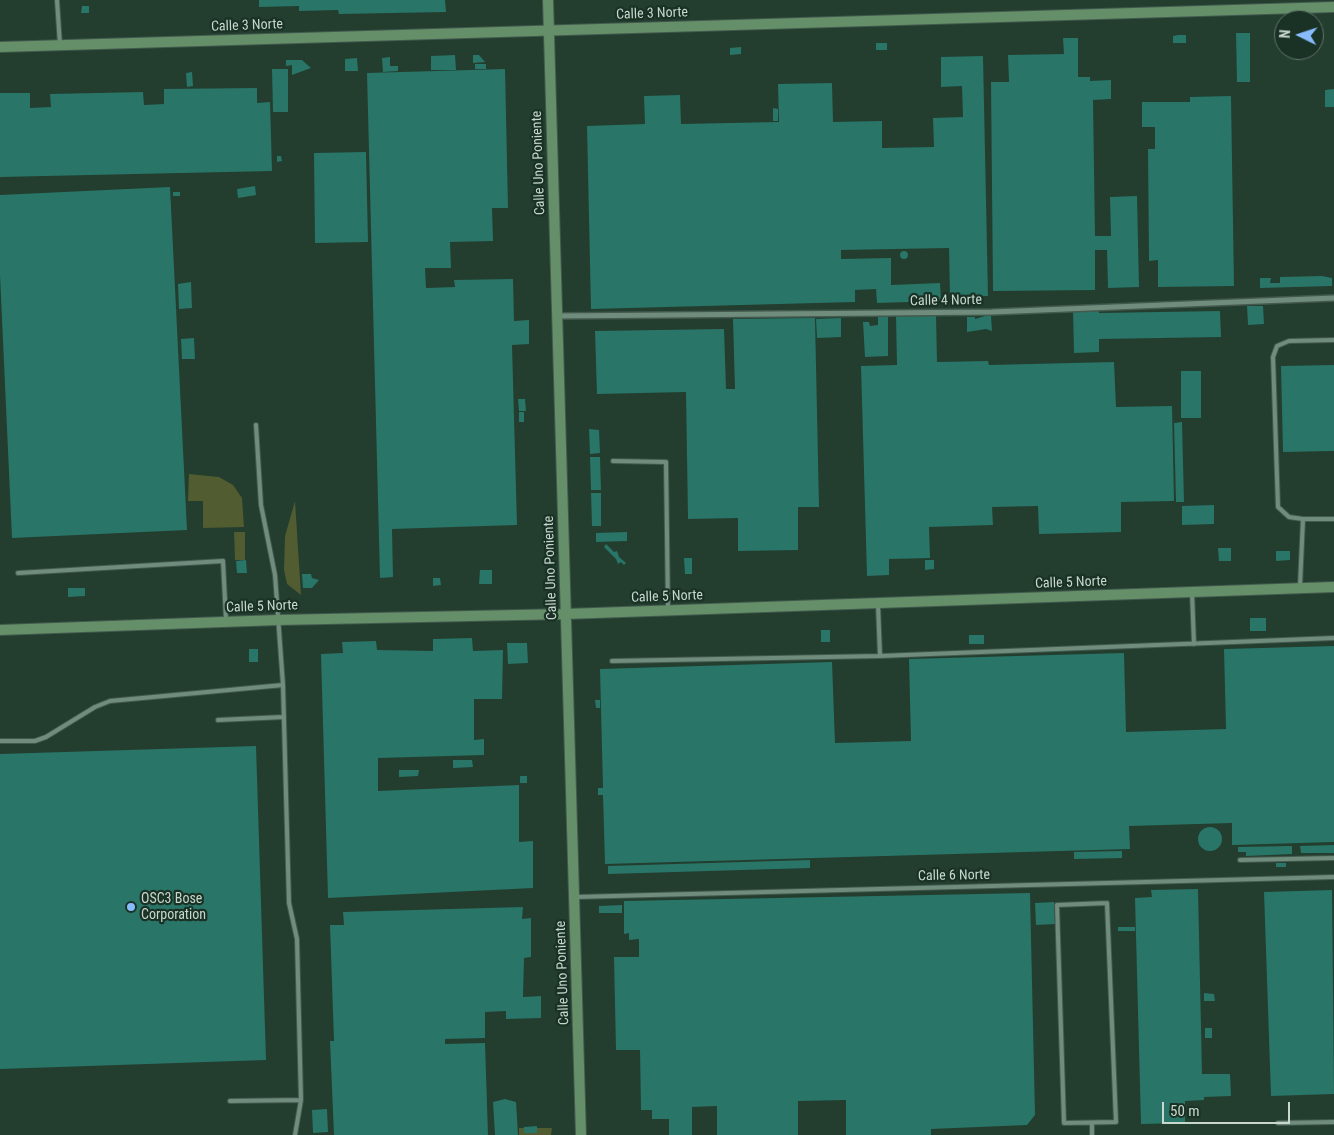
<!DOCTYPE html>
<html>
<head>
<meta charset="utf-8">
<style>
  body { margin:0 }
  #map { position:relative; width:1334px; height:1135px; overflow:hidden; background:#233d2f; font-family:"Roboto Condensed",sans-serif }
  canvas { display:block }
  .north { position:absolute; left:1274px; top:10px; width:50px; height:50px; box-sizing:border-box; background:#193225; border:1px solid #5f7469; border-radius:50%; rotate:274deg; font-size:14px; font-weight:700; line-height:20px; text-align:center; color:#c8d7ce }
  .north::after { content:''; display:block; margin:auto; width:18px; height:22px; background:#88bbfc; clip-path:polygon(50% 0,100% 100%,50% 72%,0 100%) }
  .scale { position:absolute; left:1162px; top:1102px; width:128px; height:22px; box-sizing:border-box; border:2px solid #c8d7ce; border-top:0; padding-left:6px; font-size:15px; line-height:18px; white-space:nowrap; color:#c8d7ce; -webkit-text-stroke:4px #193225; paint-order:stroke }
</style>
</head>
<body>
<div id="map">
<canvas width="1334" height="1135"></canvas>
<div class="north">N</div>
<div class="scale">50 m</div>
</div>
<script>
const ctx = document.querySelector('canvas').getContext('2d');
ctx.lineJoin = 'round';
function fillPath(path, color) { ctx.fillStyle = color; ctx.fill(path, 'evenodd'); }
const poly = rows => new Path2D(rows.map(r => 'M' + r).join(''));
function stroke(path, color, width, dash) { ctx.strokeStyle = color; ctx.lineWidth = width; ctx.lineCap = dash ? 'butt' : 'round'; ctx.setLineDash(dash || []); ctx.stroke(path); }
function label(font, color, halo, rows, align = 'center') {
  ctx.font = font + ' "Roboto Condensed",sans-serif'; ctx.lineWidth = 4.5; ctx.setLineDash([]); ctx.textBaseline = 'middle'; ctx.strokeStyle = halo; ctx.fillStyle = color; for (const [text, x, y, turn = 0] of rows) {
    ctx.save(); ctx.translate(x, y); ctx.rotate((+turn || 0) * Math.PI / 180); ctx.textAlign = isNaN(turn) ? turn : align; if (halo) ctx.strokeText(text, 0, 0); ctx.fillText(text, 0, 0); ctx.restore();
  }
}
fillPath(poly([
  [189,474,219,477,233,485,242,498,244,527,203,528,203,501,188,501],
  [295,501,301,595,287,584,284,570,285,536],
  [234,532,245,532,245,560,235,560],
  [519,1128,552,1128,551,1135,519,1135]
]), '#515c30');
fillPath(poly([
  [259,0,445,0,446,12,339,14,338,10,299,11,299,6,259,7],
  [82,6,89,6,89,13,81,13],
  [1236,33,1250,33,1250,82,1237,82],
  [1178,35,1186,35,1186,43,1173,43,1173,36],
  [1063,38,1078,38,1078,77,1090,77,1090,81,1111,80,1111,99,1093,100,1095,236,1111,236,1110,197,1137,196,1139,287,1108,288,1107,250,1095,250,1095,290,993,291,991,82,1009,82,1008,55,1064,54],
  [876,43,887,43,887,50,876,50],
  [741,47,741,54,730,55,730,48],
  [455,55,456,70,431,70,431,56],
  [473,55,479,55,485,62,473,63],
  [983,56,988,296,950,297,949,248,841,250,841,259,891,258,891,285,940,283,941,301,877,303,876,289,855,290,855,302,591,309,587,126,645,124,644,96,680,95,681,124,779,122,778,84,832,83,833,122,882,121,882,148,934,147,933,118,963,117,962,86,941,87,941,57],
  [390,57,390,66,398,66,398,71,383,72,382,58],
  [357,58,358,71,345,71,345,59],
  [286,60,302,60,311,68,292,75,292,65,286,66],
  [475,64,486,64,486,69,475,69],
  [272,69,288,69,288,112,273,112],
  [505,69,508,208,492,208,493,241,450,242,451,268,425,268,426,288,455,287,454,280,513,279,514,321,529,320,529,344,512,345,517,525,392,529,393,577,380,578,367,73],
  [192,72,193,86,187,87,186,73],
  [257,88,257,103,270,102,272,171,0,177,0,93,30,93,30,108,51,107,50,94,143,92,144,105,164,104,164,89],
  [1334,89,1334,107,1325,107,1325,90],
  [1231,96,1234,286,1158,287,1158,260,1149,261,1148,149,1155,149,1155,127,1142,127,1142,102,1190,102,1190,97],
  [773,108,778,109,778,121,773,121],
  [366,152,368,242,315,243,314,153],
  [277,156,281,156,282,161,277,162],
  [255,186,256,195,238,198,237,189],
  [170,187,187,530,12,538,0,275,0,195],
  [173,192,180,192,180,196,173,196],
  '900 255a4 4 0 1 1 8 0a4 4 0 1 1-8 0Z',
  [1322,276,1332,278,1332,286,1260,288,1260,278,1271,278,1270,283,1280,283,1280,277],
  [191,282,192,308,179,309,178,284],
  [1247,306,1263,306,1264,324,1248,325],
  [1073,309,1099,309,1099,313,1220,311,1221,337,1099,339,1099,352,1074,353],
  [936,314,937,362,988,361,989,365,1114,362,1116,407,1172,406,1174,501,1121,502,1121,532,1039,534,1038,506,992,507,993,525,929,527,930,558,889,559,889,575,867,576,861,366,897,365,896,316],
  [878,316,888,316,888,356,865,357,863,322,869,322,870,326,878,325],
  [985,316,991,316,992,331,986,329,967,332,967,317,975,317,975,319],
  [815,318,819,507,798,507,798,550,738,551,738,518,688,519,686,392,597,394,595,331,724,329,726,389,735,389,733,319],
  [841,318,841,337,817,338,816,319],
  [194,338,195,359,182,359,181,339],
  [1334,365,1334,451,1283,452,1281,366],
  [1181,371,1201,371,1201,418,1181,418],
  [518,399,525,399,526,411,519,411],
  [519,412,524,412,524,422,519,422],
  [1182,422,1184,502,1176,502,1174,423],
  [589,429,599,430,600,453,590,454],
  [590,457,600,457,601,490,591,490],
  [591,493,601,493,601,526,592,526],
  [1214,505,1214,524,1182,525,1182,506],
  [627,532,627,541,596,542,596,533],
  [606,544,614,552,617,551,619,557,626,563,624,565,621,562,618,564,616,559,604,547],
  [1218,548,1231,548,1231,561,1219,561],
  [1276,551,1290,551,1290,560,1276,561],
  [684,558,692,558,692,574,685,574],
  [246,560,247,573,237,573,236,561],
  [925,560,934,560,934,569,925,570],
  [480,570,492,570,492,584,479,584],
  [302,574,311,574,312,578,319,580,312,588,303,588],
  [433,578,440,578,441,585,433,586],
  [68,588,85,588,85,596,68,597],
  [1250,618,1266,618,1266,631,1250,631],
  [821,630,830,630,830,642,821,642],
  [969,635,984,635,984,644,969,644],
  [472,638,473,651,503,650,502,699,474,699,474,740,484,739,484,755,378,758,378,791,519,785,519,842,533,841,533,888,328,898,321,654,343,653,342,642,376,641,377,650,433,651,433,639],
  [507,643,527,643,528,663,508,664],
  [1334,646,1334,842,1232,845,1232,823,1129,826,1130,849,605,864,603,795,598,795,598,788,603,788,600,669,832,662,835,743,911,741,909,659,1124,653,1126,732,1226,729,1224,649],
  [249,649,258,649,258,662,249,662],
  [595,700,600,700,600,708,596,708],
  [256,746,266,1060,0,1069,0,754],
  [453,760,472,760,473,767,453,768],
  [399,770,419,770,418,776,399,777],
  [520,776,527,776,527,783,520,783],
  '1198 839a12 12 0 1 1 24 0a12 12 0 1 1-24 0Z',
  [1334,845,1334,853,1301,853,1300,846],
  [1292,846,1292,854,1246,856,1246,852,1238,852,1238,847],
  [1122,851,1122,858,1074,859,1074,852],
  [810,860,810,868,608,874,608,866],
  [1276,863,1286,863,1286,867,1276,867],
  [1198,889,1202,1074,1230,1074,1231,1096,1204,1097,1204,1100,1185,1101,1185,1123,1141,1124,1135,898,1152,897,1151,890],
  [1332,890,1334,1094,1271,1096,1264,892],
  [1030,893,1035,1115,1027,1125,931,1129,931,1135,846,1135,846,1100,798,1101,798,1135,717,1135,717,1106,692,1107,692,1135,669,1135,669,1119,652,1119,652,1110,641,1110,640,1050,616,1050,614,957,639,957,639,939,629,940,629,933,624,934,624,901],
  [1054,902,1055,924,1036,925,1035,903],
  [622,905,622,913,599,913,599,906],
  [523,907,522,919,531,918,531,957,524,958,523,997,541,996,541,1018,506,1019,506,1011,485,1012,485,1038,445,1039,445,1044,485,1043,488,1135,334,1135,330,1041,334,1041,330,925,344,925,343,912],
  [1118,927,1135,927,1135,931,1118,931],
  [1204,993,1214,994,1215,1001,1204,1001],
  [1205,1028,1212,1028,1212,1038,1205,1038],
  [505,1099,516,1102,518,1135,495,1135,493,1102],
  [327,1109,328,1132,313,1133,312,1110],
  [537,1126,537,1133,524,1133,524,1127]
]), '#297567');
const lane = poly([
  [57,0,60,45],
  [256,425,261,505,275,575,283,685,289,903,297,939,301,1100,295,1135],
  [613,461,666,462,668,609],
  [1303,519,1289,517,1278,507,1273,357,1277,346,1289,341,1334,340],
  [18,573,223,561,226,620],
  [1300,586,1303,519,1334,519],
  [1192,592,1194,644],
  [880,656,1334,638],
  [612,661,880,656,878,604],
  [218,720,284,717],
  [0,741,35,741,46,737,95,707,110,701,283,685],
  [1240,860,1334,858],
  [576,897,1334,877],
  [1107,903,1116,1122,1064,1123,1057,905,1107,903],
  [230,1101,301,1100],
  [1092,1123,1092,1135],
  [1278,1123,1334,1122]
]);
const street = poly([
  [557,316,992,312,1334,298]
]);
const secondary = poly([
  [548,0,581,1135],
  [0,47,1334,7],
  [0,630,278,620,566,614,1334,587]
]);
stroke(lane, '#42594e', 6);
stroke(street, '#42594e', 8);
stroke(secondary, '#42594e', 12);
stroke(lane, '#708c7c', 4);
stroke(street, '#708c7c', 5);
stroke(secondary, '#658f68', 10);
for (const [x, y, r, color] of [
  [131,907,5,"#88bbfc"]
]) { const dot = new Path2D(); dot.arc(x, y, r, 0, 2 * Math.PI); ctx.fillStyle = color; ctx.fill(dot); stroke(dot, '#193225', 2); }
label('14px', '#c8d7ce', '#193225', [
  ["Calle 3 Norte",652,14,-2],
  ["Calle 3 Norte",247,26,-2],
  ["Calle Uno Poniente",539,163,-92],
  ["Calle 4 Norte",946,301,-1],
  ["Calle Uno Poniente",551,568,-92],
  ["Calle 5 Norte",1071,583,-2],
  ["Calle 5 Norte",667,597,-2],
  ["Calle 5 Norte",262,607,-2],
  ["Calle 6 Norte",954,876,-1],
  ["Calle Uno Poniente",563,973,-92]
]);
label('14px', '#c8d7ce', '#193225', [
  ["OSC3 Bose",141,899],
  ["Corporation",141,915]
], 'left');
</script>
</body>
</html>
